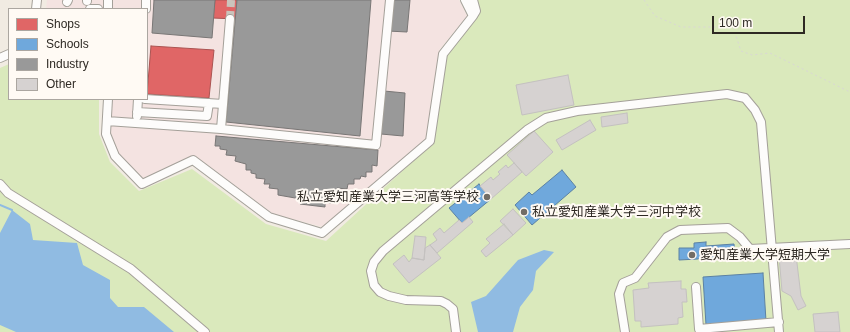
<!DOCTYPE html>
<html>
<head>
<meta charset="utf-8">
<style>
  body { margin:0 }
  #map { position:relative; width:850px; height:332px; overflow:hidden; background:#f1ebe2; font-family:Helvetica,sans-serif }
  canvas { display:block }
  .legend { position:absolute; left:8px; top:8px; width:140px; height:92px; box-sizing:border-box; background:#fffaf4; border:1px solid #aba6a0; margin:0; padding:5px 7px; list-style:none; font-size:12px; color:#2e2923 }
  .legend li { display:flex; align-items:center; gap:8px; height:20px }
  .legend b { width:20px; border:1px solid #aba6a0 }
  .scale { position:absolute; left:712px; top:16px; width:93px; height:18px; box-sizing:border-box; border:2px solid #2e2923; border-top:0; padding-left:5px; font-size:12px; line-height:14px; white-space:nowrap; color:#2e2923; -webkit-text-stroke:3px #fffaf4; paint-order:stroke }
</style>
</head>
<body>
<div id="map">
<canvas width="850" height="332"></canvas>
<ul class="legend">
<li><b style="height:11px;background:#e06666"></b>Shops</li>
<li><b style="height:11px;background:#6fa8dc"></b>Schools</li>
<li><b style="height:11px;background:#999"></b>Industry</li>
<li><b style="height:11px;background:#d6d2d1"></b>Other</li>
</ul>
<div class="scale">100 m</div>
</div>
<script>
const ctx = document.querySelector('canvas').getContext('2d');
ctx.lineJoin = 'round';
function fillPath(path, color) { ctx.fillStyle = color; ctx.fill(path, 'evenodd'); }
const poly = rows => new Path2D(rows.map(r => 'M' + r).join(''));
function stroke(path, color, width, dash) { ctx.strokeStyle = color; ctx.lineWidth = width; ctx.lineCap = dash ? 'butt' : 'round'; ctx.setLineDash(dash || []); ctx.stroke(path); }
function label(font, color, halo, rows, align = 'center') {
  ctx.font = font + ' Helvetica,"Noto Sans JP",sans-serif'; ctx.lineWidth = 4; ctx.setLineDash([]); ctx.textBaseline = 'middle'; ctx.strokeStyle = halo; ctx.fillStyle = color; for (const [text, x, y, turn = 0] of rows) {
    ctx.save(); ctx.translate(x, y); ctx.rotate((+turn || 0) * Math.PI / 180); ctx.textAlign = isNaN(turn) ? turn : align; if (halo) ctx.strokeText(text, 0, 0); ctx.fillText(text, 0, 0); ctx.restore();
  }
}
fillPath(poly([
  [47,0,459,0,467,16,440,49,427,140,323,227,273,214,194,156,144,179,118,153,111,133,112,99,147,99,147,9,46,9]
]), '#f4e3e1');
fillPath(poly([
  [477,0,850,0,850,332,0,332,0,68,9,64,9,99,99,100,99,134,110,162,139,191,192,169,266,224,326,241,434,142,444,58,480,13]
]), '#dae9bc');
fillPath(poly([
  [12,210,30,224,33,240,77,243,83,265,110,280,110,298,118,307,144,307,174,332,16,332,0,325,0,233],
  [544,250,554,252,536,271,533,290,520,307,513,332,478,332,471,302,486,296,518,260]
]), '#90bbe2');
const shops = poly([
  [215,0,237,0,236,19,213,18,215,0],
  [151,46,214,50,209,98,147,94,151,46]
]);
fillPath(shops, '#e06666');
stroke(shops, '#ab5452', 1);
const schools = poly([
  [562,170,576,187,532,225,515,205,529,192,532,195,562,170],
  [479,184,491,199,462,223,449,208,479,184],
  [706,242,706,246,734,244,735,257,679,260,679,248,694,248,694,243,706,242],
  [763,273,766,321,706,325,703,277,763,273]
]);
fillPath(schools, '#6fa8dc');
stroke(schools, '#5c82a4', 1);
const industry = poly([
  [154,0,215,0,212,38,152,33,154,0],
  [237,0,371,0,360,136,226,122,237,0],
  [390,0,410,0,407,32,388,31,390,0],
  [384,91,405,93,403,136,381,134,384,91],
  [216,136,378,150,377,166,372,165,372,172,366,172,366,177,361,176,360,179,354,179,354,184,348,184,347,189,337,188,336,197,331,196,331,203,325,202,325,207,300,204,301,199,278,195,278,189,269,188,270,184,264,184,265,179,256,178,256,174,251,173,251,170,246,170,246,164,235,161,236,156,226,155,227,150,220,149,220,146,215,146,216,136]
]);
fillPath(industry, '#999');
stroke(industry, '#797776', 1);
stroke(poly([
  [0,205,12,210]
]), '#90bbe2', 2);
const building = poly([
  [568,75,574,105,522,115,516,85,568,75],
  [627,113,628,123,602,127,601,117,627,113],
  [590,120,596,130,562,150,556,140,590,120],
  [534,131,553,152,526,176,507,155,534,131],
  [514,163,522,172,491,199,480,186,491,177,493,180,500,174,498,172,506,165,508,168,514,163],
  [513,209,526,223,513,235,500,221,513,209],
  [469,217,473,222,437,253,430,245,437,240,433,234,440,228,444,233,459,220,462,223,469,217],
  [504,224,513,235,486,257,481,251,490,243,486,239,504,224],
  [415,236,426,237,424,260,412,258,415,236],
  [430,245,441,258,409,283,393,264,404,255,409,262,412,258,424,260,425,248,430,245],
  [796,255,801,296,806,306,798,310,791,296,782,291,779,256,796,255],
  [681,281,681,289,686,289,687,302,682,302,683,317,678,318,678,324,641,327,641,321,635,321,633,290,649,288,648,283,681,281],
  [838,312,840,332,815,332,813,314,838,312]
]);
fillPath(building, '#d6d2d1');
stroke(building, '#c4c1c0', 1);
stroke(poly([
  [230,19,231,0]
]), '#cac4bc', 8, [8, 4]);
const minor = poly([
  [473,0,476,11,473,16],
  [87,1,87,0],
  [67,2,68,0],
  [36,9,37,0],
  [90,9,98,9],
  [108,9,108,0],
  [146,9,146,0],
  [0,58,9,54],
  [108,99,106,134,115,156,142,184,193,160,269,217,322,233,430,141,443,54,473,16,465,0],
  [145,99,223,104],
  [137,112,207,116,209,103],
  [137,116,138,99],
  [107,121,221,129,376,145,390,0],
  [221,129,230,19],
  [0,184,8,193,131,269,205,332],
  [696,287,699,329,779,322],
  [456,332,453,309,447,304,441,301,406,300,389,296,380,292,374,285,371,271,374,262,383,251,527,130,546,118,577,111,727,94,745,98,755,110,761,122,779,332],
  [625,332,619,294,623,283,635,278,667,237,680,230,728,228,740,237,750,249,850,244]
]);
stroke(minor, '#a4a099', 10);
stroke(poly([
  [644,0,655,16,681,27,733,27,741,51,752,55,770,53,850,92]
]), '#d9d7d5', 1, [2, 3]);
stroke(minor, '#fdfcfb', 8);
for (const [x, y, r, color] of [
  [487,197,4,"#726d66"],
  [524,212,4,"#726d66"],
  [692,255,4,"#726d66"]
]) { const dot = new Path2D(); dot.arc(x, y, r, 0, 2 * Math.PI); ctx.fillStyle = color; ctx.fill(dot); stroke(dot, '#fffaf4', 1.5); }
label('13px', '#2e2923', '#fffaf4', [
  ["私立愛知産業大学三河高等学校",479,197,"right"],
  ["私立愛知産業大学三河中学校",532,212],
  ["愛知産業大学短期大学",700,255]
], 'left');
</script>
</body>
</html>
